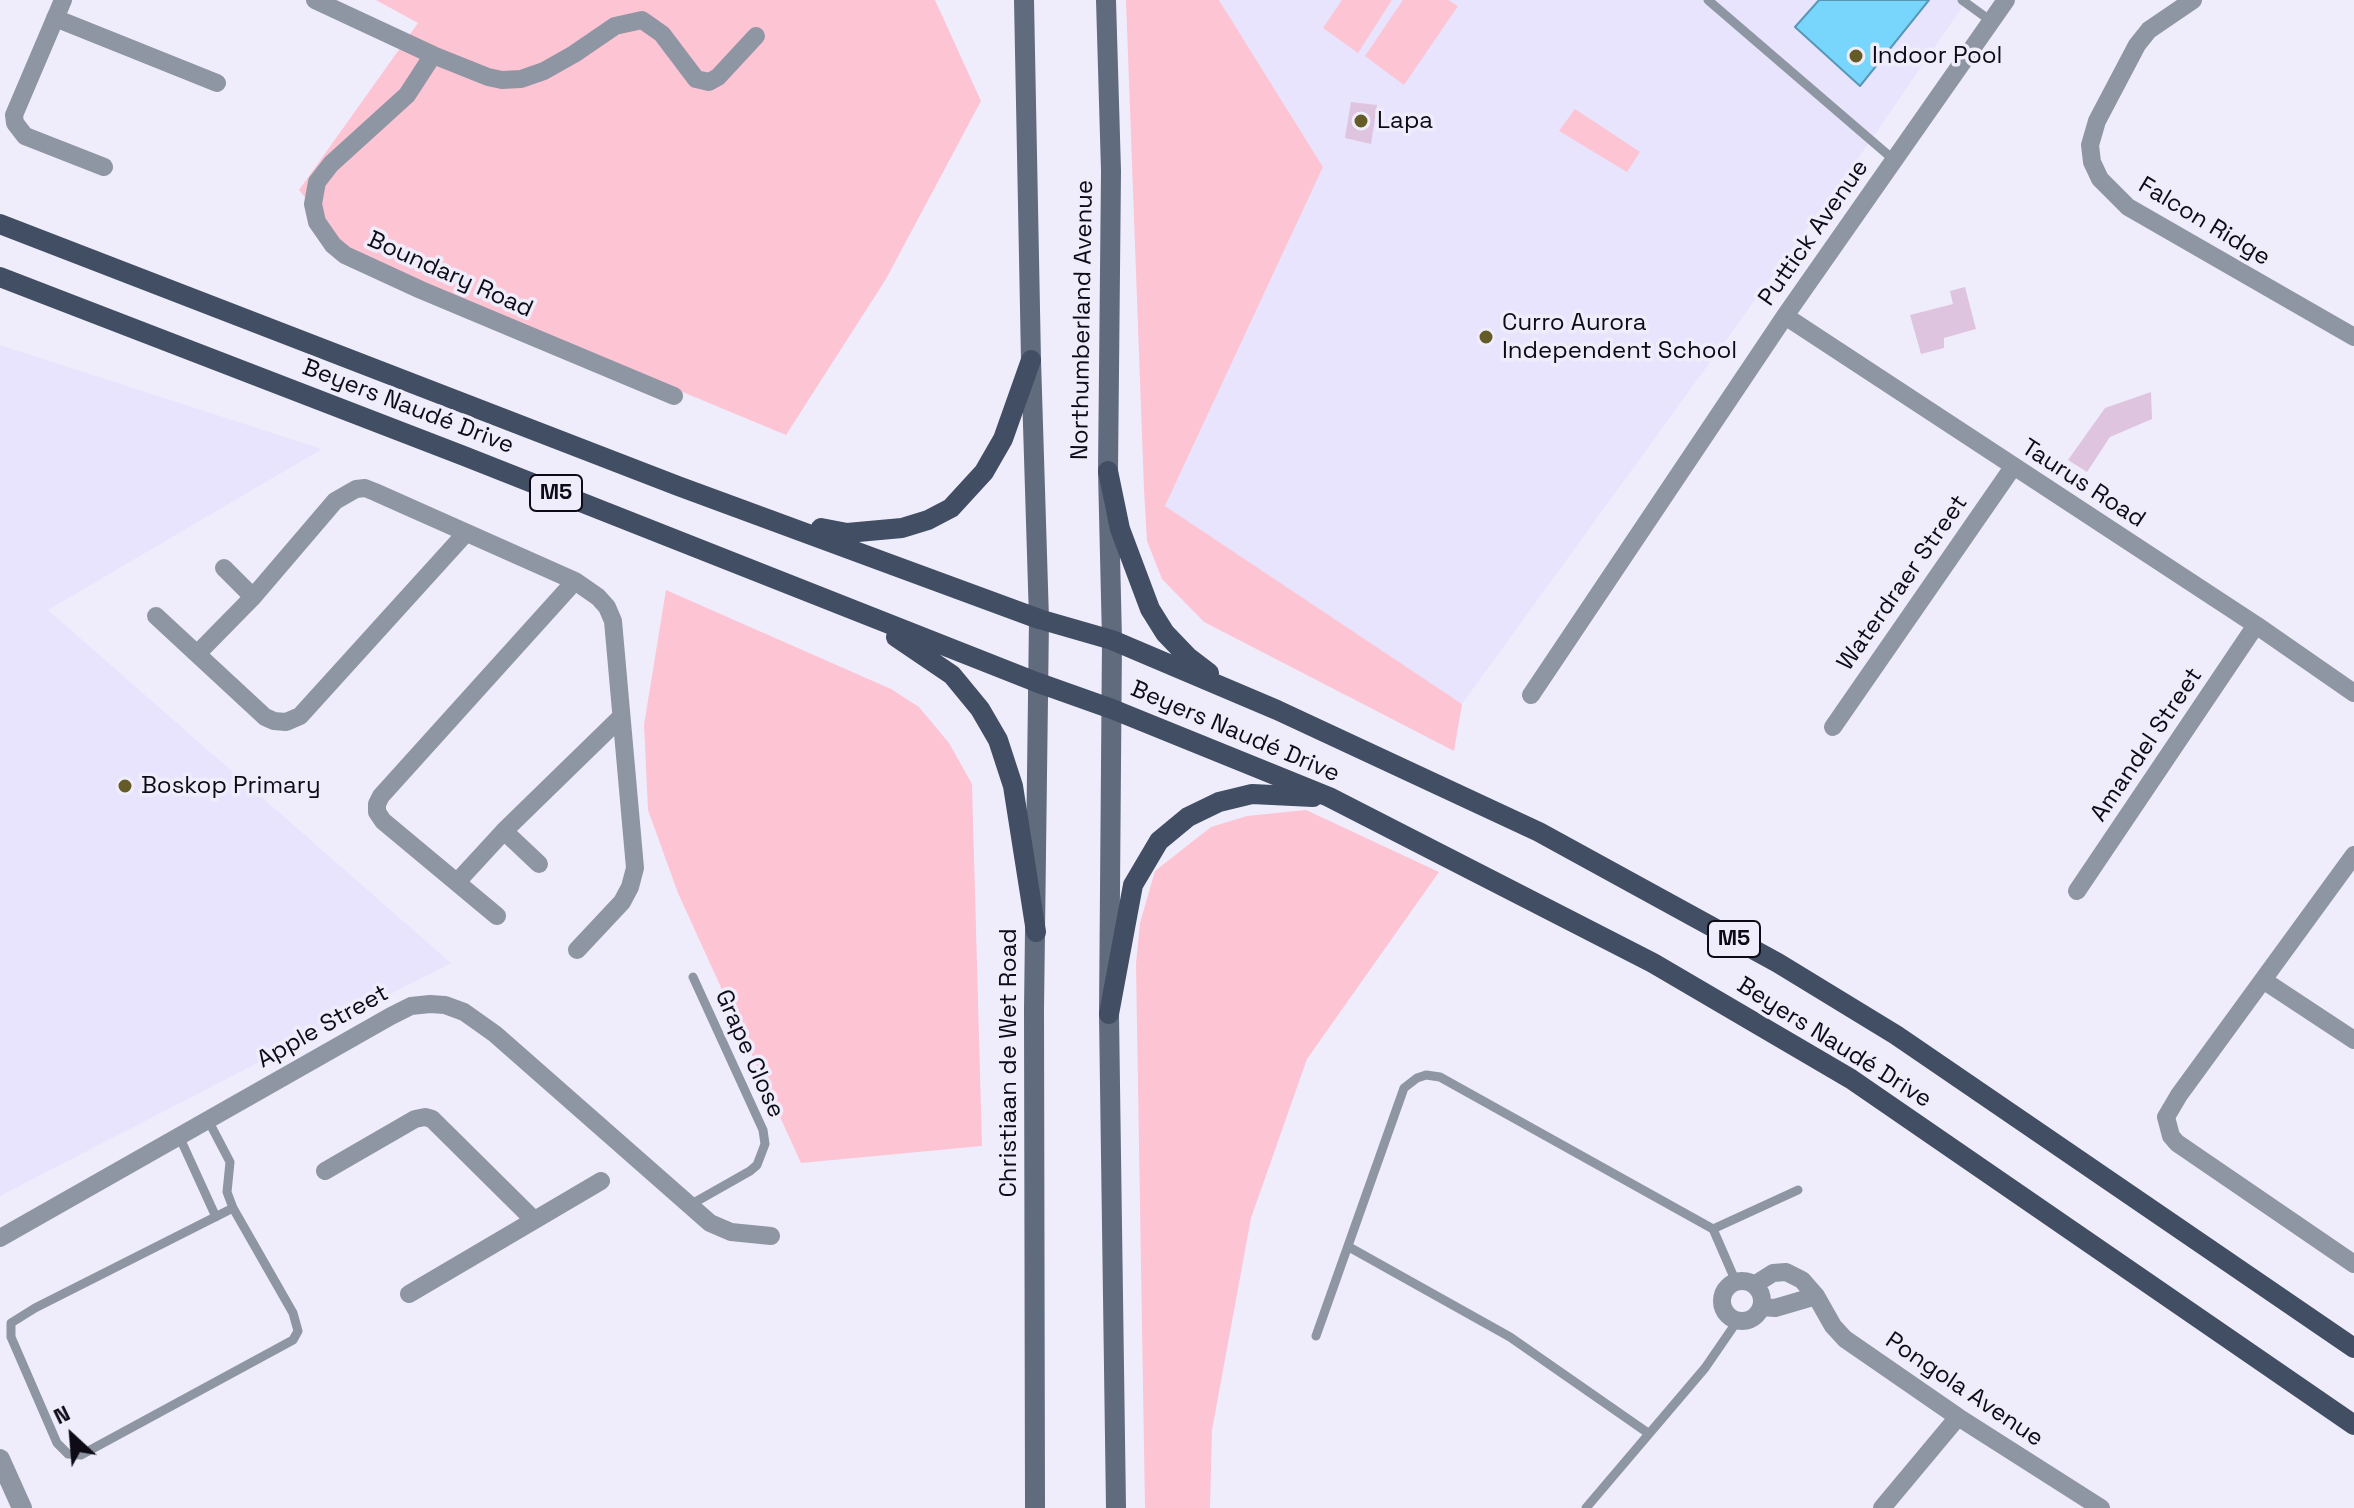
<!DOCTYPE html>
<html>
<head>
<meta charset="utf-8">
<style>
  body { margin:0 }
  #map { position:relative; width:2354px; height:1508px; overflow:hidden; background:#efedfb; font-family:"Space Grotesk",sans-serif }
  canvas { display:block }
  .north { position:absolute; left:32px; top:1396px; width:80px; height:80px; -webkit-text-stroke:6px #efedfb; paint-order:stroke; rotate:334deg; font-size:22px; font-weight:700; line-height:32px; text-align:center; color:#0d0b16 }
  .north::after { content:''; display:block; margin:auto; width:28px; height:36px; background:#0d0b16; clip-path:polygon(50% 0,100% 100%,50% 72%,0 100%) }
</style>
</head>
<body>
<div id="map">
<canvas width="2354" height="1508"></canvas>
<div class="north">N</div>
</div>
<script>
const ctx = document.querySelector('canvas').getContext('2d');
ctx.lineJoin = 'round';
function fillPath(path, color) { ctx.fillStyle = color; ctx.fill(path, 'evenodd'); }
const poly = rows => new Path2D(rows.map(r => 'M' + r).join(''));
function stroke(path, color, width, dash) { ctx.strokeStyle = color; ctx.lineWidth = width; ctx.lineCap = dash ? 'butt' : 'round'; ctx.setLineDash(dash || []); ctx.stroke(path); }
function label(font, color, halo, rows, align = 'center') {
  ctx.font = font + ' "Space Grotesk",sans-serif'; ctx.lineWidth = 7; ctx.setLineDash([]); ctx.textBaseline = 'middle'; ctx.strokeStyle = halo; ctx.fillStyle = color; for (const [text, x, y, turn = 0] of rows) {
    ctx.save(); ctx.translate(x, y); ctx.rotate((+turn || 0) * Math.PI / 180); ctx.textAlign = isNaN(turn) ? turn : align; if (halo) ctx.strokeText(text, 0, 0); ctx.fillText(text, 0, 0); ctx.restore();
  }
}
fillPath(poly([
  [1219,0,1967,0,1869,143,1462,704,1165,506,1323,167],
  [0,345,322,449,48,610,451,963,0,1196]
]), '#e8e4fd');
fillPath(poly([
  [376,0,935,0,981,101,886,279,786,435,351,254,299,190,418,23],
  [1126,0,1219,0,1323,167,1165,506,1462,704,1454,751,1204,622,1162,579,1147,541,1144,490],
  [1342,0,1392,0,1358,53,1323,28],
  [1403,0,1448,0,1458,6,1404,85,1365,56],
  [1575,109,1640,152,1627,172,1559,131],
  [666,590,891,689,919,707,949,743,972,784,982,1146,801,1163,678,893,648,810,644,725],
  [1306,810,1439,872,1307,1059,1251,1218,1212,1430,1210,1508,1145,1508,1136,964,1140,923,1155,871,1211,827,1247,816]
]), '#fdc4d4');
const water = poly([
  [1819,0,1929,0,1860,86,1795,27,1819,0]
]);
fillPath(water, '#78d5fb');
stroke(water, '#5898b6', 2);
fillPath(poly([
  [1351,102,1377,105,1371,144,1345,138],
  [1965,287,1976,329,1944,338,1944,348,1921,354,1910,315,1953,304,1950,291],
  [2151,392,2152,419,2110,437,2087,472,2068,460,2105,408]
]), '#dfc4df');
stroke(poly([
  [1708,0,1894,160],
  [1962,0,1991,21],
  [208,1120,230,1162,227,1192,233,1208],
  [179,1136,216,1217],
  [690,1205,750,1171,757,1165,765,1144,763,1130,693,977],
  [233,1208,293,1313,298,1331,293,1340,81,1455,68,1454,57,1443,11,1337,11,1323,35,1308,233,1208],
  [1713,1229,1798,1190],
  [1349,1247,1510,1337,1648,1433],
  [1316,1336,1404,1088,1417,1078,1426,1075,1440,1077,1713,1229,1736,1282],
  [1586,1508,1705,1368,1738,1320]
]), '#8e96a3', 9);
stroke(poly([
  [63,0,14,115,15,123,25,136,104,167],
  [315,0,433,55,407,95,331,164,317,182,313,204,317,222,333,245,345,255,421,290,674,396],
  [2193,0,2149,30,2137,45,2097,121,2090,145,2092,162,2100,179,2128,207,2354,337],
  [55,18,217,83],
  [433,55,488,77,502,80,521,79,544,71,574,54,615,26,642,20,662,34,696,79,709,82,718,77,756,36],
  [1785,316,2256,625,2354,693],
  [465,534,300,716,286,722,274,721,265,717,197,654,253,597,335,501,356,489,365,488,375,492,575,581,598,597,607,607,613,621,635,868,630,887,622,902,577,950],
  [224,568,253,597],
  [156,616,197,654],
  [1531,695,1785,316,2006,0],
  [1833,727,2013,467],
  [504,831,539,864],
  [2354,855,2179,1095,2166,1117,2171,1136,2177,1143,2354,1264],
  [458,881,504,831,621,717],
  [2077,891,2256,625],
  [497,916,383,821,377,812,377,804,381,796,575,581],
  [2263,980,2354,1040],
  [325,1171,415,1119,425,1117,432,1119,534,1220],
  [0,1238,391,1016,411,1006,430,1004,445,1005,464,1012,495,1034,710,1223,731,1232,771,1236],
  '1722 1301a20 20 0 1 1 40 0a20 20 0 1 1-40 0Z',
  [1754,1285,1773,1273,1786,1272,1802,1280,1816,1296,1833,1326,1845,1339,1958,1417,2101,1508],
  [409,1294,601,1181],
  [1761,1307,1775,1308,1816,1296],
  [1882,1508,1958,1417]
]), '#8e96a3', 18);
stroke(poly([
  [0,1459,22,1508]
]), '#8e96a3', 20);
stroke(poly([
  [1024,0,1031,360,1039,619,1034,1009,1035,1508],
  [1106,0,1111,171,1108,471,1112,640,1109,1014,1116,1508]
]), '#606b7d', 20);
stroke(poly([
  [0,224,678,486,1039,619,1112,640,1277,710,1539,832,1778,963,1896,1035,2354,1348],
  [0,277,464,456,1036,682,1112,709,1329,797,1653,963,1851,1079,2354,1425],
  [1108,471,1120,529,1150,609,1165,633,1188,657,1209,673],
  [821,528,847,533,902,528,928,520,951,508,984,472,1003,439,1031,360],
  [896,637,952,675,980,709,998,740,1013,786,1036,932],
  [1109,1014,1133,885,1159,841,1188,817,1219,802,1252,794,1313,797]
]), '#414e63', 20);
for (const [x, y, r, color] of [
  [1856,56,8,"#645b27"],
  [1361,121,8,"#645b27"],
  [1486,337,8,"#645b27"],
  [125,786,8,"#645b27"]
]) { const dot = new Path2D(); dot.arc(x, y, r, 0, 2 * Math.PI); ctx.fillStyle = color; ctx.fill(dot); stroke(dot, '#efedfb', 3); }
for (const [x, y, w] of [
  [556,493,52],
  [1734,939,52]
]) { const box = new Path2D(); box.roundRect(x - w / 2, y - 18, w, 36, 6); ctx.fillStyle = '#efedfb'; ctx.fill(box); stroke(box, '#0d0b16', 2); }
label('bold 22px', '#0d0b16', null, [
  ["M5",556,493],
  ["M5",1734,939]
]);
label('24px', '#0d0b16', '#efedfb', [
  ["Indoor Pool",1872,56],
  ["Lapa",1377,121],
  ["Curro Aurora",1502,323],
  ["Independent School",1502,351],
  ["Boskop Primary",141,786]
], 'left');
label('24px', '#0d0b16', '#efedfb', [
  ["Falcon Ridge",2204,222,31],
  ["Puttick Avenue",1814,233,-55],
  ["Boundary Road",450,275,24],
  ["Northumberland Avenue",1083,320,-89],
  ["Beyers Naudé Drive",408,407,21],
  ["Taurus Road",2083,484,33],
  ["Waterdraer Street",1903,583,-55],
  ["Beyers Naudé Drive",1235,732,23],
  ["Amandel Street",2147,745,-56],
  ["Apple Street",323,1027,-29],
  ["Beyers Naudé Drive",1834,1043,32],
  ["Grape Close",749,1054,66],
  ["Christiaan de Wet Road",1009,1063,-90],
  ["Pongola Avenue",1964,1390,34]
]);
</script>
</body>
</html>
